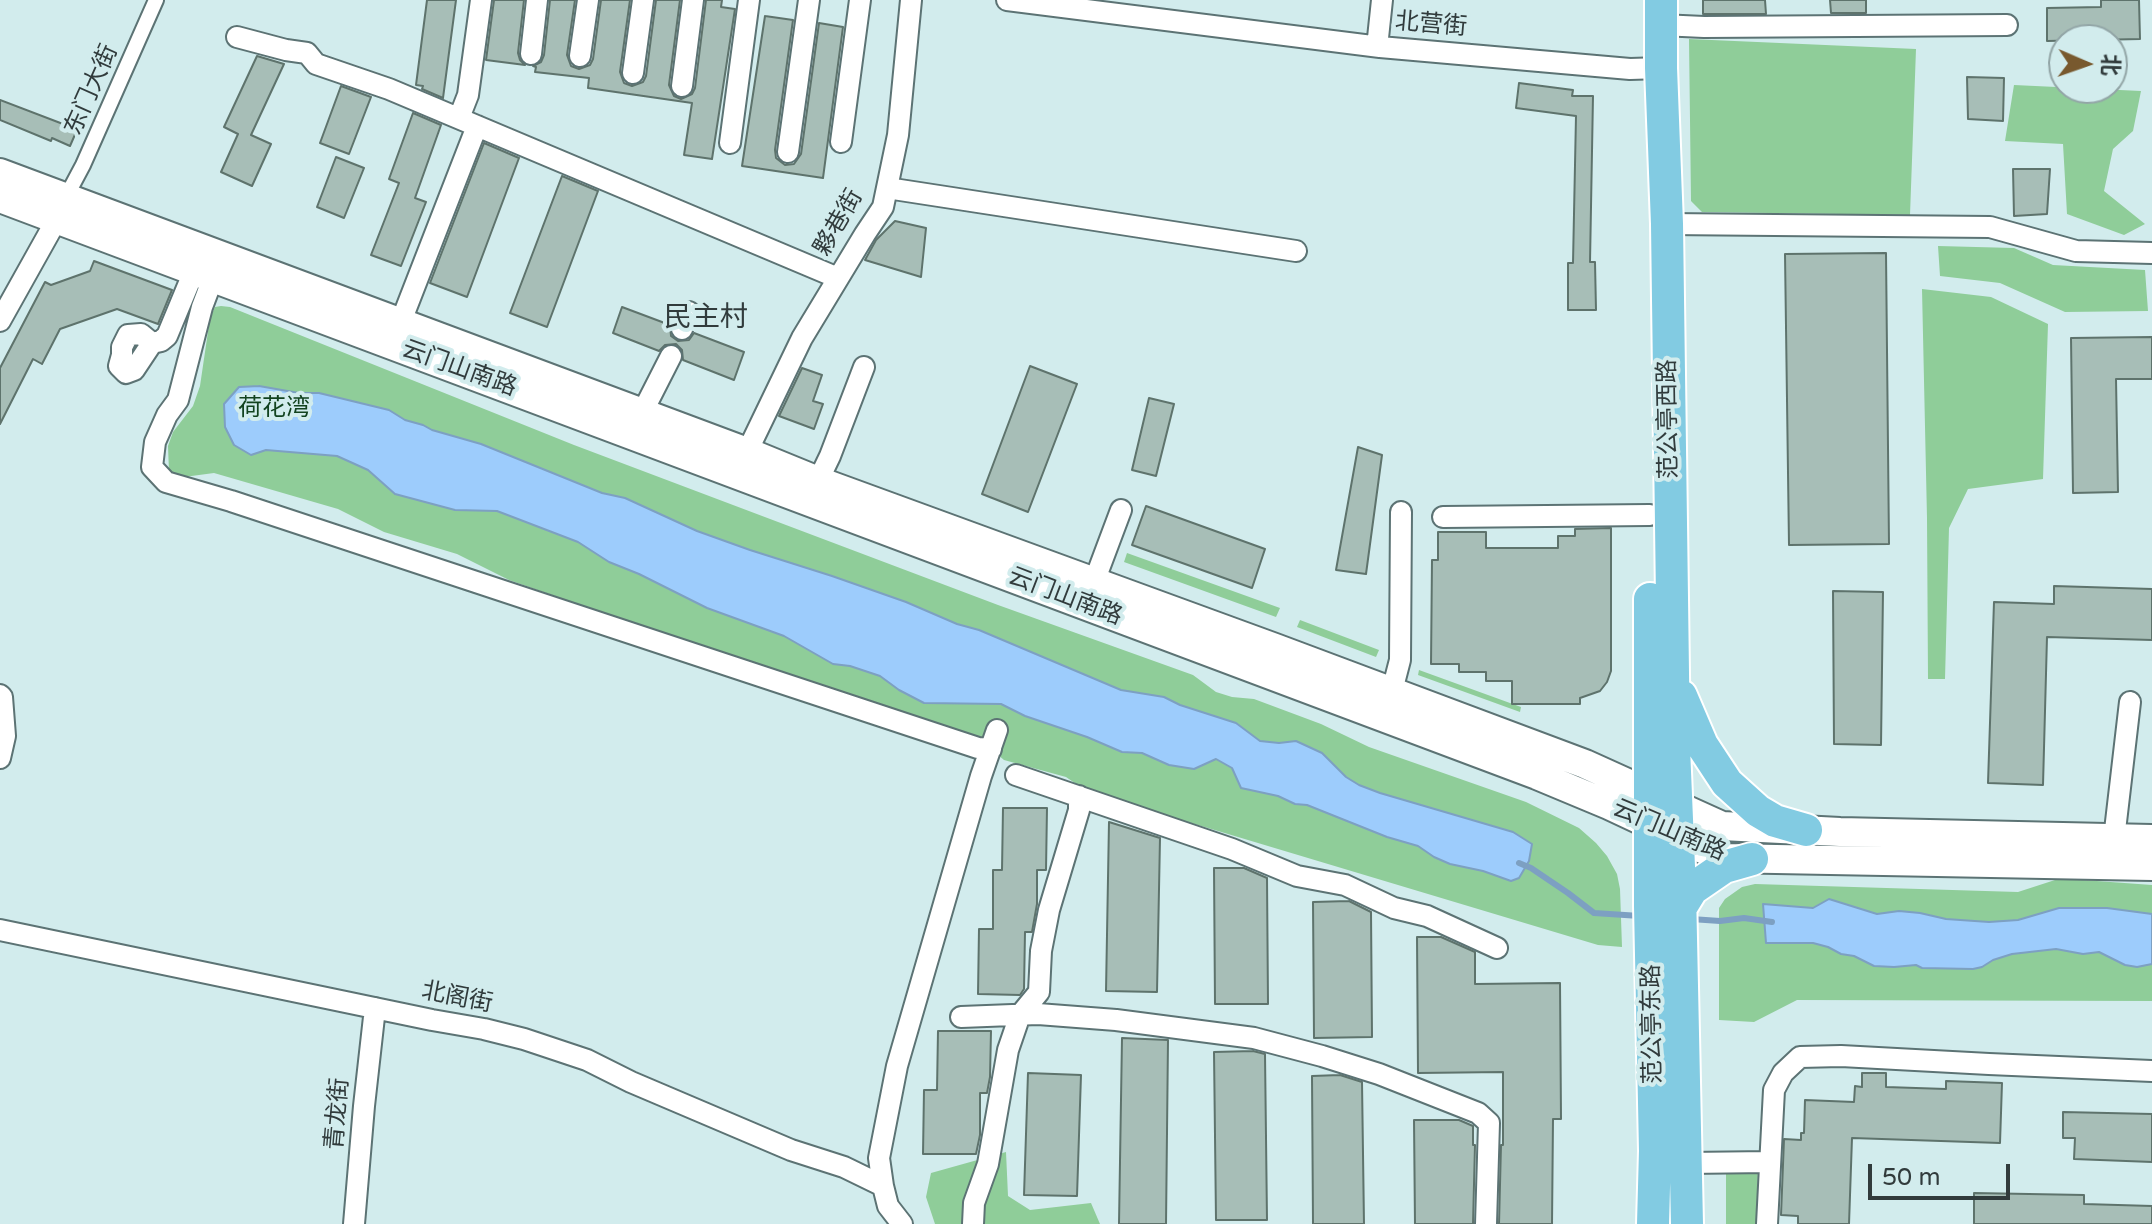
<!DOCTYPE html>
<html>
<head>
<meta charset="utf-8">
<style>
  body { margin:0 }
  #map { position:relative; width:2152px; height:1224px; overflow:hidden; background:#d2eced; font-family:"Varela Round","Noto Sans SC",sans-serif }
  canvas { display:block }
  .north { position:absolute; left:2048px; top:24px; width:80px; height:80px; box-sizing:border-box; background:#d2eced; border:2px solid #92a5a6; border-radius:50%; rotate:92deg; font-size:22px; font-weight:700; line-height:32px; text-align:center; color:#313b3c }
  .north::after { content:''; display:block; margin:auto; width:28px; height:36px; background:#78592e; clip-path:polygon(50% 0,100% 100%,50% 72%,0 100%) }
  .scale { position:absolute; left:1868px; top:1164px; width:142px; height:36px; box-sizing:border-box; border:4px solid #313b3c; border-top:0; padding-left:10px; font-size:24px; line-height:28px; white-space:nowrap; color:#313b3c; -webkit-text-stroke:6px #d2eced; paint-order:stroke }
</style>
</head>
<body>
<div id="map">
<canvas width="2152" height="1224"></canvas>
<div class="north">北</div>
<div class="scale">50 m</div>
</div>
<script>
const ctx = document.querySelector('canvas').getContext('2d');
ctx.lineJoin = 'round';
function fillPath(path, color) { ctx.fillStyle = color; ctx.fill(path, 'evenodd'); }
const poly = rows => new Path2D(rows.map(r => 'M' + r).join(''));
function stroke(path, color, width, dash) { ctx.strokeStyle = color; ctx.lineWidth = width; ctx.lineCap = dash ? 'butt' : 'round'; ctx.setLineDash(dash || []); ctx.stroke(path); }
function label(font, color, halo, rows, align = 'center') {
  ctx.font = font + ' "Varela Round","Noto Sans SC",sans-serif'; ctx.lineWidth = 8; ctx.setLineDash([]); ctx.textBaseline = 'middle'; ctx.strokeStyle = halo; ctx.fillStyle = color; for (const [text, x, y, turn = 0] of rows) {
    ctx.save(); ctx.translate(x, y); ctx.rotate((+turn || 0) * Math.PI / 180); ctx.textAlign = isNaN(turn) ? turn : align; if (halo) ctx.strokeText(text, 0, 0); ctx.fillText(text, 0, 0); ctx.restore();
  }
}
fillPath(poly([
  [1689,39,1916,49,1910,215,1702,212,1691,201],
  [2014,85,2141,91,2133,131,2113,149,2104,191,2145,224,2124,235,2067,214,2063,144,2005,141],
  [1938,246,2014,248,2053,265,2145,270,2148,311,2065,312,2000,283,1940,276],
  [1922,289,1991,297,2048,324,2043,479,1968,489,1949,528,1945,679,1928,679,1927,518],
  [221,306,230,307,574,445,998,605,1193,675,1216,692,1232,697,1254,699,1321,724,1369,747,1526,802,1579,828,1596,843,1607,856,1617,874,1620,889,1622,947,1598,945,1088,792,1066,777,1004,760,991,749,509,580,457,554,384,532,338,509,214,473,184,477,169,472,168,446,173,432,193,406,200,386,210,318,215,307],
  [1127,553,1280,608,1276,617,1124,562],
  [1300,620,1379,650,1376,657,1297,627],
  [1419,670,1521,707,1520,712,1418,675],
  [2069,879,2152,885,2152,1001,1797,1000,1754,1022,1719,1020,1719,908,1725,899,1742,887,1755,884,2018,892,2055,880],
  [1006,1152,1008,1196,1030,1210,1091,1203,1100,1224,935,1224,926,1197,931,1173],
  [1726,1163,1758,1166,1757,1224,1726,1224]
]), '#8fcd99');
const water = poly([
  [259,386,299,393,319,393,389,410,405,420,423,425,432,430,481,444,602,493,625,498,697,531,750,550,832,576,906,602,957,624,979,630,1121,690,1164,697,1180,705,1236,723,1260,741,1279,743,1296,741,1322,753,1346,777,1359,785,1380,793,1513,832,1532,844,1529,861,1519,878,1511,881,1483,871,1450,864,1434,857,1418,846,1387,837,1307,805,1295,804,1278,796,1241,788,1232,768,1216,759,1194,769,1169,765,1142,753,1122,752,1087,737,1025,716,1001,704,924,703,899,690,880,676,850,666,833,664,784,636,707,608,639,574,609,562,578,542,497,511,455,510,395,494,368,470,337,456,266,450,251,455,234,445,225,427,224,404,239,387,259,386],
  [1829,899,1877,914,1899,911,1920,913,1946,919,1989,922,2018,920,2059,908,2107,908,2152,914,2152,964,2137,967,2125,965,2099,952,2083,954,2056,949,2012,954,1993,960,1982,967,1973,969,1922,968,1916,965,1894,967,1874,966,1854,956,1841,954,1828,947,1813,943,1766,943,1763,904,1813,908,1829,899]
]);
fillPath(water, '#9dccfc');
stroke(water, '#7da0c2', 2);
stroke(poly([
  [1519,863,1531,868,1568,893,1594,913,1640,916],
  [1691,919,1720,921,1744,918,1772,922]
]), '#7da0c2', 6);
const building = poly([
  [427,0,456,0,443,98,422,89,423,86,416,85,427,0],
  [494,0,524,0,518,53,520,60,525,65,486,60,494,0],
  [550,0,575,0,567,55,571,66,579,69,590,65,593,59,601,0,630,0,620,72,624,83,632,86,643,82,646,76,656,0,680,0,669,85,674,96,681,99,692,94,695,88,706,0,722,0,721,7,735,9,712,159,684,155,692,103,588,88,589,78,535,72,536,67,533,66,541,62,544,55,550,0],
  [1703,0,1765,0,1766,14,1703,14,1703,0],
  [1830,0,1866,0,1866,13,1831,13,1830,0],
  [2101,0,2139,0,2140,39,2047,41,2047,8,2101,7,2101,0],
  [765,16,793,20,775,150,776,158,785,165,794,164,801,154,819,23,843,27,823,178,742,166,765,16],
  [257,56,284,64,251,135,271,144,252,186,221,172,238,134,224,127,257,56],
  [1967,77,2004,78,2003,121,1968,119,1967,77],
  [1519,83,1573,90,1572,96,1593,96,1590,262,1595,262,1596,310,1568,310,1568,263,1573,263,1576,116,1516,108,1519,83],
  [341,86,371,97,349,154,320,143,341,86],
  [0,100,63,124,70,108,84,114,70,146,52,138,51,141,0,120,0,100],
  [413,113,441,125,415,198,426,202,401,266,371,255,399,183,389,179,413,113],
  [484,143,519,158,467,297,430,283,484,143],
  [336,157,364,168,344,218,317,207,336,157],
  [2013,169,2050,169,2047,214,2014,216,2013,169],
  [562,176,598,191,547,327,510,313,562,176],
  [895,221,926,228,921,277,865,260,876,240,895,221],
  [1886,253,1889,544,1789,545,1785,254,1886,253],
  [94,261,172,290,158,324,117,309,60,329,42,364,33,359,0,424,0,368,45,282,51,285,90,271,94,261],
  [622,307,670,325,671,336,678,341,689,340,694,333,744,352,734,380,683,360,682,350,676,344,665,345,659,351,613,333,622,307],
  [2152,337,2152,379,2116,379,2118,492,2073,493,2071,338,2152,337],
  [1030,366,1077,384,1028,512,982,494,1030,366],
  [802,368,822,375,813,401,823,404,814,429,779,416,802,368],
  [1149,398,1174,404,1156,476,1132,470,1149,398],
  [1358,447,1382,455,1366,574,1336,570,1358,447],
  [1146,506,1265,549,1252,588,1132,545,1146,506],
  [1611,528,1611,671,1607,682,1600,691,1580,698,1580,704,1512,704,1512,681,1486,681,1486,672,1459,672,1459,664,1431,664,1432,560,1438,560,1438,532,1486,532,1486,548,1558,548,1558,536,1575,536,1575,529,1611,528],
  [2054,586,2152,589,2152,640,2047,637,2043,785,1988,783,1994,602,2054,604,2054,586],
  [1833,591,1883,592,1881,745,1834,744,1833,591],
  [1003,808,1047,808,1046,870,1037,870,1037,904,1032,932,1025,932,1024,989,1020,995,978,994,979,929,993,929,993,870,1002,870,1003,808],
  [1109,822,1160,838,1157,992,1106,991,1109,822],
  [1214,868,1244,868,1267,878,1268,1004,1215,1004,1214,868],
  [1349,901,1371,912,1372,1037,1314,1038,1313,902,1349,901],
  [1417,937,1441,937,1475,952,1475,984,1560,983,1561,1119,1553,1119,1552,1224,1499,1224,1501,1145,1503,1145,1503,1072,1418,1073,1417,937],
  [938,1031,991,1031,990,1077,987,1093,980,1093,980,1135,976,1154,923,1154,924,1090,937,1090,938,1031],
  [1122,1038,1168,1040,1166,1224,1119,1224,1122,1038],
  [1253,1051,1265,1054,1267,1220,1216,1220,1214,1052,1253,1051],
  [1028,1073,1081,1075,1077,1196,1024,1195,1028,1073],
  [1862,1073,1886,1073,1886,1087,1946,1089,1946,1081,2002,1083,2000,1143,1852,1138,1849,1224,1798,1224,1798,1216,1781,1215,1784,1139,1801,1140,1801,1133,1804,1133,1805,1100,1854,1102,1855,1086,1862,1087,1862,1073],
  [1340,1075,1362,1082,1364,1224,1313,1224,1312,1076,1340,1075],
  [2063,1112,2152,1114,2152,1162,2074,1159,2075,1138,2063,1138,2063,1112],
  [1414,1120,1459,1120,1473,1126,1473,1145,1475,1145,1473,1224,1415,1224,1414,1120],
  [1974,1193,2084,1195,2084,1204,2152,1206,2152,1224,1974,1224,1974,1193]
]);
fillPath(building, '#a7beb7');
stroke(building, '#5e736c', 2);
const pedestrian = poly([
  [66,197,83,165,156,0]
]);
const minor = poly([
  [1007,0,1380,47,1630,69,1661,68],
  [1661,25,1704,27,2007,25],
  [237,37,286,50,307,53,316,64,389,89,838,278],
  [1380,47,1378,38,1382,0],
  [531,54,537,0],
  [580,56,588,0],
  [633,73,643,0],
  [682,86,693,0],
  [459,118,468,95,481,0],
  [841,142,860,0],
  [730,143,749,0],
  [788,152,809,0],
  [887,188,1296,251],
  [1667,224,1990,227,2076,251,2152,253],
  [213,278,202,307,178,400,167,415,155,442,152,467,166,482,231,501,978,748,991,749],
  [0,321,57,219],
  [400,324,477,126],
  [682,329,689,312],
  [152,343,141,334,128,335,122,347,122,355,119,366,126,373,134,370,152,343,161,341,167,336,194,271],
  [642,413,671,356],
  [747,452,802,338,865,234,883,207,898,135,911,0],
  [818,481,830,456,864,367],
  [1443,517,1650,515],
  [1094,582,1121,510],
  [1392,691,1400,660,1401,512],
  [0,695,2,697,5,736,0,758],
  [1016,775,1232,849,1297,876,1345,885,1394,908,1427,916,1497,948],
  [2114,839,2130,702],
  [0,930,432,1020,484,1029,524,1039,587,1060,631,1082,791,1150,844,1167,883,1186],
  [961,1017,1038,1014,1116,1020,1254,1038,1322,1056,1379,1074,1478,1113,1489,1123,1486,1224],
  [1687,1163,1769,1162],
  [354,1224,364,1106,375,1008],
  [902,1224,888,1206,883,1186,879,1158,897,1066,981,776,997,730],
  [973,1224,974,1203,988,1164,1008,1050,1020,1015,1039,992,1041,951,1049,910,1079,810,1079,796],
  [1767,1224,1774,1090,1783,1073,1800,1057,1841,1056,1989,1064,2152,1071]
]);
const secondary = poly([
  [0,173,747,452,818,481,1275,648,1585,764,1722,826,1840,832,2152,839],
  [0,198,1537,775,1609,805,1722,858,2152,866]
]);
const primary = poly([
  [1661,0,1661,68,1667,224,1674,748,1680,891,1687,1224],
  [1650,599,1650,906,1655,1151,1653,1224],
  [1681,696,1702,745,1727,783,1758,811,1775,821,1806,830],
  [1681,907,1692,889,1724,867,1752,859]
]);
stroke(pedestrian, '#5c7374', 18);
stroke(minor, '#5c7374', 24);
stroke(secondary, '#5c7374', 32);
stroke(primary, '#fff', 36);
stroke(pedestrian, '#fff', 14);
stroke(minor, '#fff', 20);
stroke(secondary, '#fff', 28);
stroke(primary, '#82cbe2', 32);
label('24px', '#313b3c', '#d2eced', [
  ["北营街",1431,25,5],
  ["东门大街",92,90,-66],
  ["夥巷街",839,223,-60],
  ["云门山南路",459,369,20],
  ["范公亭西路",1669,419,-91],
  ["云门山南路",1065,597,21],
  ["云门山南路",1669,831,23],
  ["北阁街",457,998,11],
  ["范公亭东路",1653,1024,-91],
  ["青龙街",338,1114,-85]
]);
label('24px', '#12431f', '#d2eced', [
  ["荷花湾",274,409]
]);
label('28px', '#313b3c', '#d2eced', [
  ["民主村",706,319]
]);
</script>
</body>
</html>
